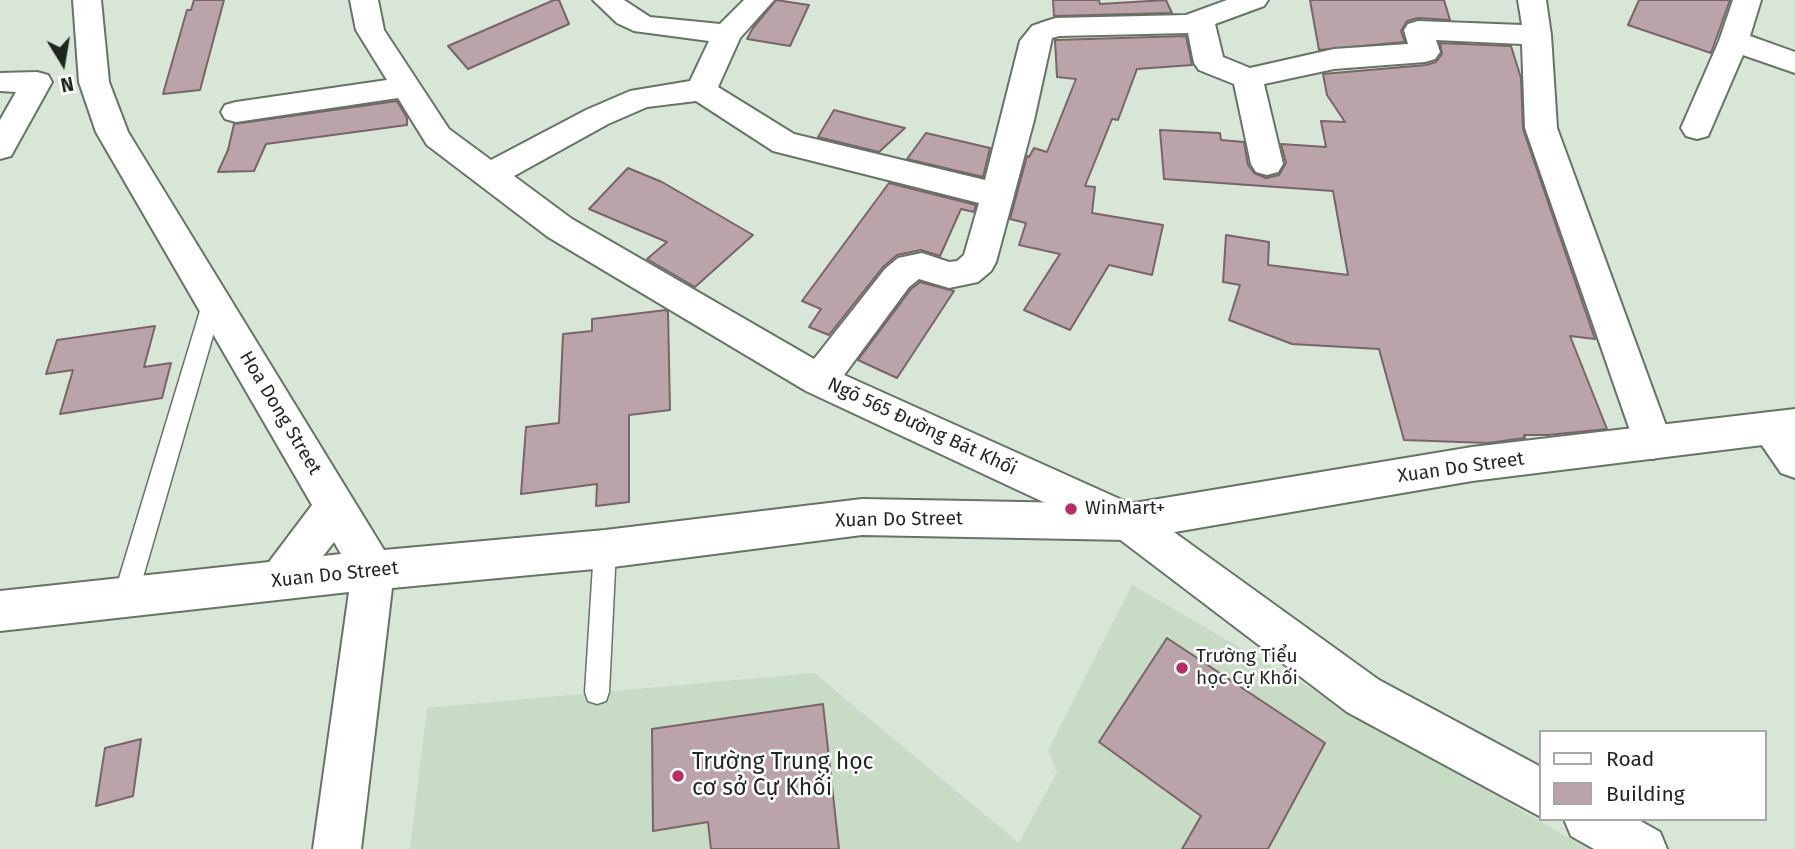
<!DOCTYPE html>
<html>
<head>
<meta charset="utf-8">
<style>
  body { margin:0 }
  #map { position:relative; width:1795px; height:849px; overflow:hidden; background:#d7e6d6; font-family:"Fira Sans",sans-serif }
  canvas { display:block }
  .legend { position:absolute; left:1539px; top:730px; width:228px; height:91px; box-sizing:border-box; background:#fff; border:2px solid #a5a8a5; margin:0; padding:9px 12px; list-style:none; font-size:21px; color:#1f251f }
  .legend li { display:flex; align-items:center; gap:14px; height:35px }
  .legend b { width:35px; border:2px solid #a5a8a5 }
  .north { position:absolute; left:28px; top:28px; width:70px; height:70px; -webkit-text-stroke:5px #fff; paint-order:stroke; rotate:169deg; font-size:19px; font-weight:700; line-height:28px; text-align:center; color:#1f251f }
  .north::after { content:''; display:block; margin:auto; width:24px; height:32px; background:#1f251f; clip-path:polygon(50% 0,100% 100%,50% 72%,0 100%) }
</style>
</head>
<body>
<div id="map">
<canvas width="1795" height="849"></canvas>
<ul class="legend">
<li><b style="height:9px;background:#fff"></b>Road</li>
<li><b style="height:19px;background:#bba4a9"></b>Building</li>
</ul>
<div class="north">N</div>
</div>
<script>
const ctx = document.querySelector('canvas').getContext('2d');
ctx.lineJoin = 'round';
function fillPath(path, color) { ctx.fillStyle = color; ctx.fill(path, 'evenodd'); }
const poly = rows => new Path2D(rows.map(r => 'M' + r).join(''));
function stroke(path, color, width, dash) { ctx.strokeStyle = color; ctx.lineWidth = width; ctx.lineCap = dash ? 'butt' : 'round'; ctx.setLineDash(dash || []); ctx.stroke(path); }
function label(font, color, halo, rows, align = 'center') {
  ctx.font = font + ' "Fira Sans",sans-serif'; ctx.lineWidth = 5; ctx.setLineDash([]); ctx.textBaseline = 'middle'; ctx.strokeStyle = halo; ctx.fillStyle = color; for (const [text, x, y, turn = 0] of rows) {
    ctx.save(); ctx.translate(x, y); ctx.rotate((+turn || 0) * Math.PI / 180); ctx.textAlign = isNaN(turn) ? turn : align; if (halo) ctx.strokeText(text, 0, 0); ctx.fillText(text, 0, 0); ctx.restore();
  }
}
fillPath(poly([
  [1132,585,1588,849,410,849,427,708,814,673,1019,843,1057,772,1048,750]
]), '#c7dbc5');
const building = poly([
  [194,0,224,0,200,90,163,94,187,10,191,10,194,0],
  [554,0,559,0,569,24,468,69,448,46,554,0],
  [776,0,809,5,790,46,747,39,753,28,776,0],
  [1053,0,1099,0,1100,4,1166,0,1172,13,1054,16,1053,0],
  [1310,0,1444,0,1450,20,1418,18,1407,21,1401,31,1405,42,1319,50,1310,0],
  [1639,0,1730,0,1711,53,1628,25,1639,0],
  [1186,36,1192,65,1137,69,1118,120,1112,119,1085,186,1095,187,1092,213,1163,225,1152,275,1109,265,1070,330,1024,310,1060,254,1019,245,1026,223,1010,219,1027,156,1029,157,1034,148,1047,152,1076,79,1057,77,1055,40,1186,36],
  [1440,43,1511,46,1521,78,1523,129,1595,339,1570,336,1607,429,1548,435,1524,435,1525,438,1488,443,1404,440,1379,349,1292,344,1229,320,1240,285,1223,282,1226,235,1269,242,1268,265,1348,275,1333,191,1164,179,1160,130,1220,133,1221,140,1244,142,1248,165,1254,173,1266,178,1279,175,1286,163,1281,144,1326,147,1321,121,1345,122,1327,95,1323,74,1426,65,1436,62,1442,54,1440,43],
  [397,101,407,118,407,125,266,144,254,171,218,172,228,150,234,124,397,101],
  [834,110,868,119,905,128,879,152,818,137,834,110],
  [926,133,990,148,983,177,907,159,926,133],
  [628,168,662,182,753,235,695,287,647,259,667,242,589,209,628,168],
  [889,183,976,205,974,212,961,209,940,256,921,250,897,255,883,267,829,335,809,327,821,309,802,301,889,183],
  [920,282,954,291,897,378,858,360,911,289,920,282],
  [666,310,668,312,670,410,629,415,629,502,596,506,597,484,521,494,526,427,559,423,563,334,592,331,592,319,666,310],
  [155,326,144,367,171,363,162,398,60,414,73,370,46,374,57,340,155,326],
  [1167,638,1325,743,1268,849,1182,849,1201,816,1099,742,1167,638],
  [823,704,839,849,711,849,708,822,653,831,652,729,823,704],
  [141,739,133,796,96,806,105,748,141,739]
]);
fillPath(building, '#bba4a9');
stroke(building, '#786469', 2);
const service = poly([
  [213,293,220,296,223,301,137,598,133,606,125,609,117,606,113,598,203,301,206,296,213,293],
  [605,539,613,542,616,549,609,692,606,701,597,704,588,701,585,692,594,549,597,542,605,539]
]);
const minor = poly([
  [350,0,378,0,384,30,449,129,491,160,586,110,630,91,690,81,709,41,634,31,617,23,593,0,624,0,650,17,720,24,744,0,774,0,740,38,718,87,794,134,985,180,1020,41,1032,26,1046,21,1056,18,1186,15,1227,0,1268,0,1264,6,1215,24,1223,57,1250,68,1334,49,1408,44,1404,30,1408,24,1418,21,1522,25,1518,0,1546,0,1551,35,1557,128,1672,442,1667,454,1653,459,1639,454,1634,442,1525,128,1522,44,1436,40,1440,52,1435,59,1425,62,1334,69,1264,84,1283,164,1278,172,1267,175,1256,172,1251,164,1234,84,1199,70,1194,63,1188,33,1059,36,1052,38,1034,120,996,262,991,271,978,282,949,288,919,279,909,287,844,375,1142,509,1379,680,1541,767,1541,817,1347,712,1114,535,806,391,548,237,427,145,398,98,236,122,225,119,221,112,225,105,236,102,387,80,356,30,350,0],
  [696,101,773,151,979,203,964,255,957,261,949,262,922,253,898,258,885,269,814,359,572,219,514,176,608,124,647,107,696,101],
  [1733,0,1761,0,1750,36,1795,52,1795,73,1743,55,1708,136,1697,139,1686,136,1681,128,1719,41,1733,0],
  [37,72,48,75,52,82,11,156,0,159,0,120,16,92,0,91,0,73,37,72],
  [1769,412,1783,416,1795,432,1795,478,1781,473,1750,428,1755,416,1769,412],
  [1564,819,1637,819,1660,832,1667,849,1594,849,1571,836,1564,819]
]);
const tertiary = poly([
  [73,0,101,0,109,82,128,132,384,550,605,530,862,499,1128,504,1472,447,1795,409,1795,441,1472,481,1128,540,862,535,605,568,392,588,361,849,313,849,349,592,0,631,0,591,269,562,312,505,96,132,79,82,73,0],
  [334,542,341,554,323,556,334,542]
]);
stroke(service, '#667466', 3);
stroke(minor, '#667466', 4);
stroke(tertiary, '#667466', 4);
fillPath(service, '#fff');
fillPath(minor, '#fff');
fillPath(tertiary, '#fff');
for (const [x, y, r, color] of [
  [1071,509,7,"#b92d62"],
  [1182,668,7,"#b92d62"],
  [678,776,7,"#b92d62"]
]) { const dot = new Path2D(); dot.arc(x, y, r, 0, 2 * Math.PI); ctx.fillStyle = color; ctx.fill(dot); stroke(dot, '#fff', 2.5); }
label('19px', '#1f251f', '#fff', [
  ["Hoa Dong Street",280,413,59],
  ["Ngõ 565 Đường Bát Khối",922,427,25],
  ["Xuan Do Street",1461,468,-8],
  ["Xuan Do Street",899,520,-1],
  ["Xuan Do Street",335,575,-6]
]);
label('19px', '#1f251f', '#fff', [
  ["WinMart+",1085,509],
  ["Trường Tiểu",1196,657],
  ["học Cự Khối",1196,679]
], 'left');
label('23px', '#1f251f', '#fff', [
  ["Trường Trung học",692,763],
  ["cơ sở Cự Khối",692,789]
], 'left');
</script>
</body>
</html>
